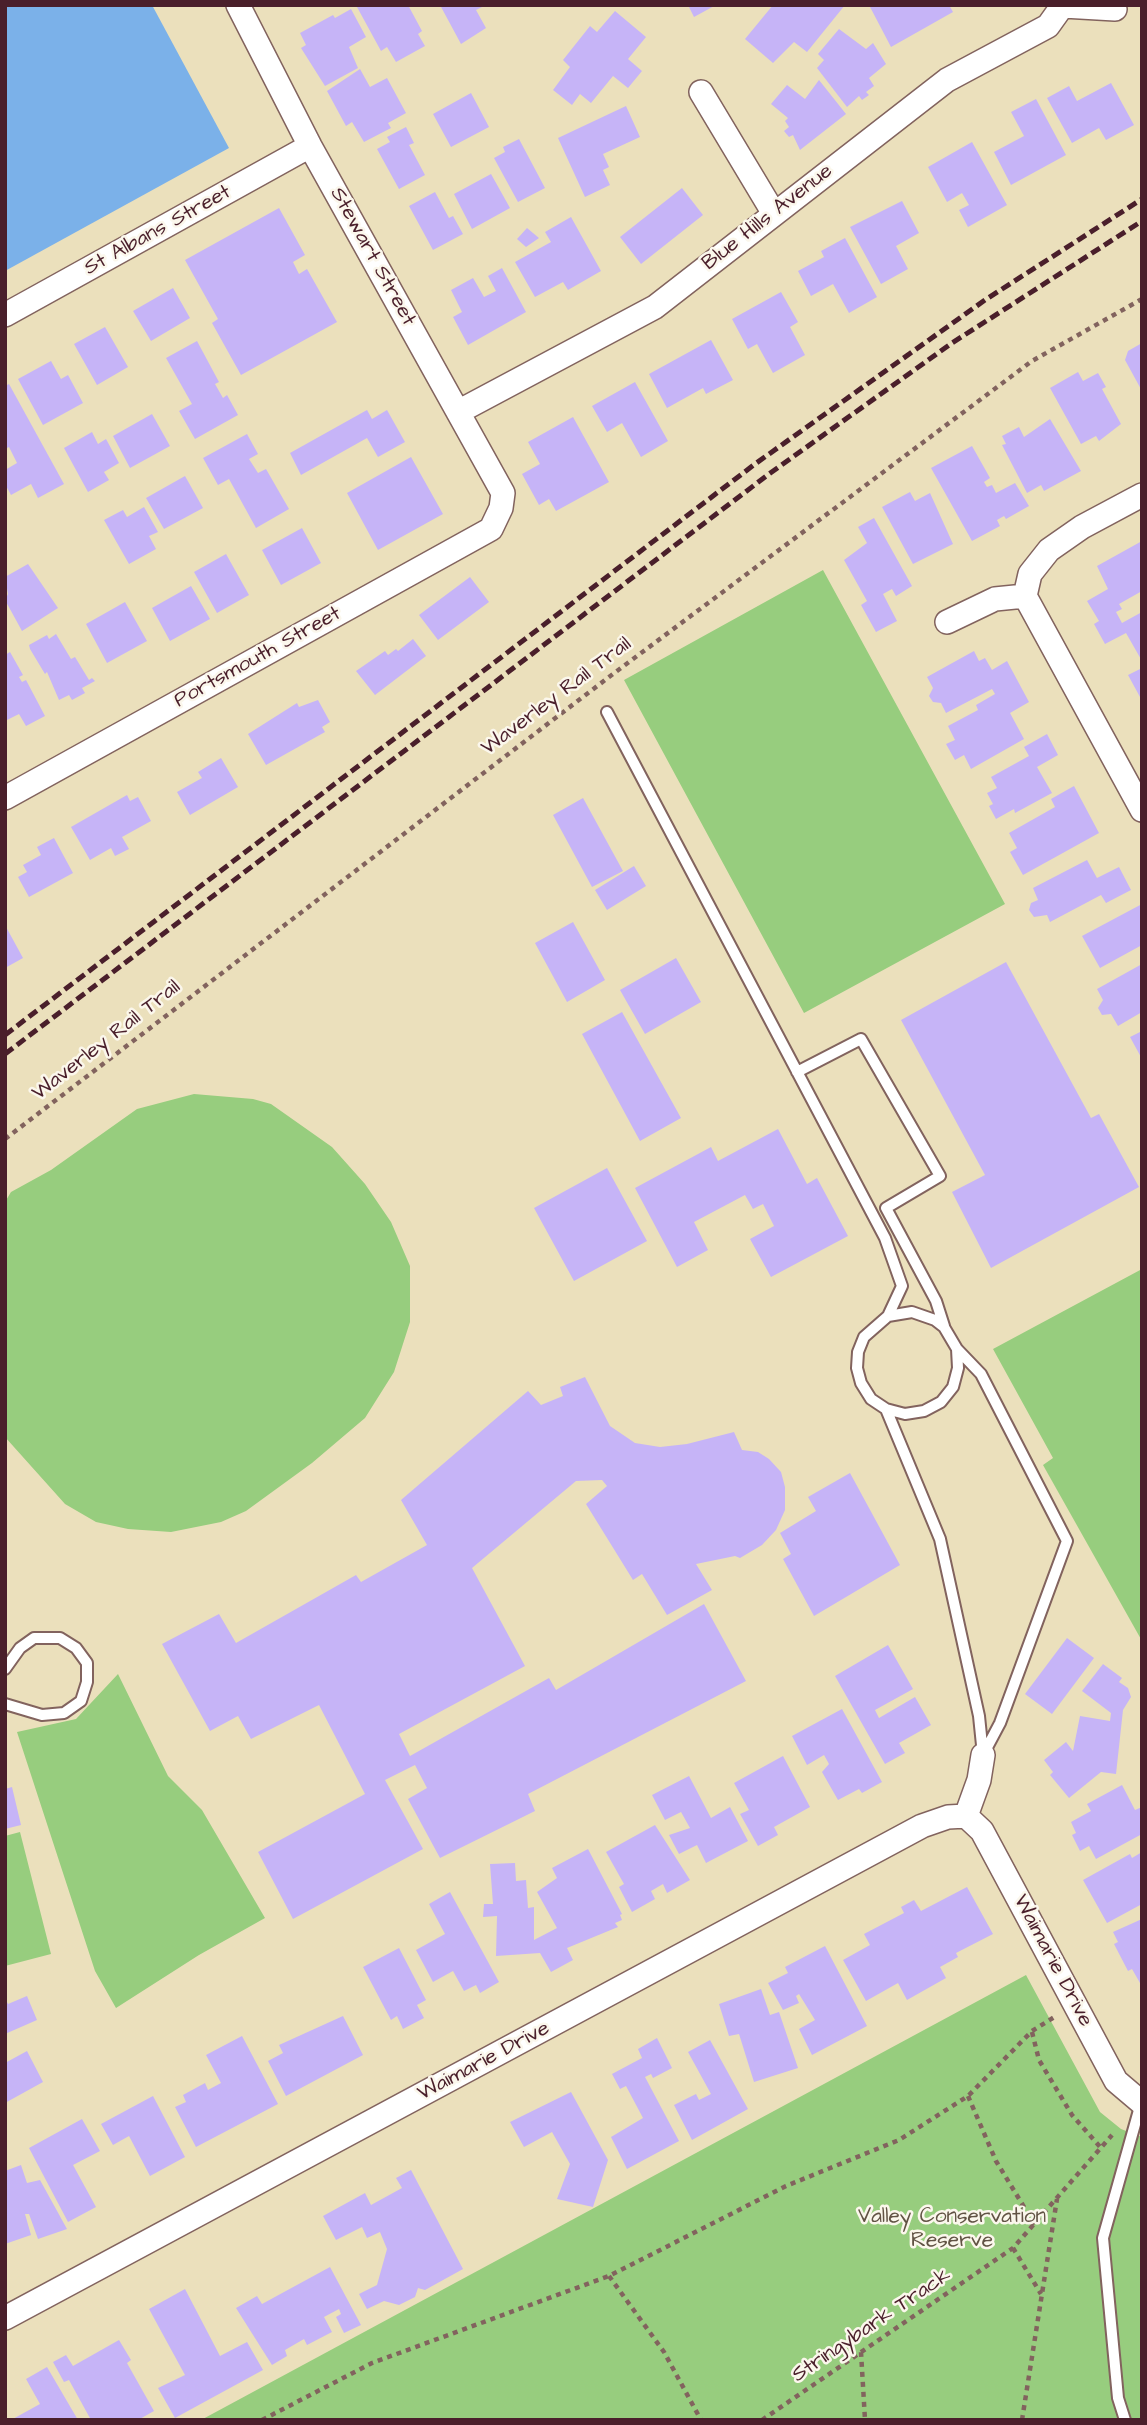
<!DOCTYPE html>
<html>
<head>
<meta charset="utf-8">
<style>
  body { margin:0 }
  #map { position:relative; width:1147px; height:2425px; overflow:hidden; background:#ebe0bc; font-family:"Architects Daughter",sans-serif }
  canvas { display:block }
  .frame { position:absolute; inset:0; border:7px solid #4a1f2b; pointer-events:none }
</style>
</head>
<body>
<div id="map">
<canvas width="1147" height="2425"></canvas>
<div class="frame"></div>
</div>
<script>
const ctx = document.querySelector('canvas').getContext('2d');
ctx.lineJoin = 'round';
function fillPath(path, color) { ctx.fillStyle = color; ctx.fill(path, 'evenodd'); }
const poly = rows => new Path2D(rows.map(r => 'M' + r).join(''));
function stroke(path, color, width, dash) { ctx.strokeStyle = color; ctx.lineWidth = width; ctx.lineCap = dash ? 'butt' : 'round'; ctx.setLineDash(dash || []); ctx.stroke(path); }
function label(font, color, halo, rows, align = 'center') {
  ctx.font = font + ' "Architects Daughter",sans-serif'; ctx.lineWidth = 5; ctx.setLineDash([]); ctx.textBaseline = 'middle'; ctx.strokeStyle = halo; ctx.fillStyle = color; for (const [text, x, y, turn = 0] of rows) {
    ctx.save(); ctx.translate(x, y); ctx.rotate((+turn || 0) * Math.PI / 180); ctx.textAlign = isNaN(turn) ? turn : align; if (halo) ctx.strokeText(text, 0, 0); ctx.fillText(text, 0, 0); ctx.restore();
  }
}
fillPath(poly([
  [823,570,1005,904,804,1013,624,680],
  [194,1094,253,1099,271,1104,332,1147,365,1184,391,1222,410,1266,410,1322,394,1372,365,1418,312,1463,246,1511,221,1522,171,1532,128,1529,96,1522,65,1504,5,1437,5,1202,11,1192,51,1170,137,1109],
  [1142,1269,1141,1409,1142,1641,1043,1465,1053,1458,993,1349],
  [118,1674,168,1776,202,1810,265,1918,199,1955,116,2008,95,1971,17,1732,76,1719],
  [20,1832,51,1954,5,1966,5,1836],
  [1026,1975,1100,2112,1121,2129,1142,2137,1142,2420,201,2420]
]), '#97cd7e');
fillPath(poly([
  [5,5,152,5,229,148,5,271]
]), '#7bb1e9');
fillPath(poly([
  [359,5,408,5,422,31,418,34,425,46,396,62,387,47,381,51,357,7],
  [440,5,486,5,476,10,486,28,461,44],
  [688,5,716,5,694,17],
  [773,5,845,5,807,52,794,42,773,63,745,39],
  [869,5,949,5,953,12,891,47],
  [351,9,366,37,349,47,358,68,325,86,301,48,306,45,300,33,333,15,335,18],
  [615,11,646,37,628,59,642,71,628,88,613,76,591,103,580,94,572,105,553,90,570,67,563,60,590,26,597,32],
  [839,29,866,49,873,43,886,64,869,78,874,86,866,92,869,95,862,100,859,96,847,107,817,68,824,60,818,54],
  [360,69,370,87,387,78,406,113,388,123,391,128,364,142,352,122,346,126,327,91],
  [819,80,846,114,800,150,793,135,789,137,784,131,789,127,785,121,788,118,771,104,787,85,805,99],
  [1111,83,1134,125,1106,140,1099,128,1072,143,1047,98,1069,86,1077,101],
  [471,93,489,127,451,147,433,114],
  [1036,99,1066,155,1011,185,994,152,1024,136,1011,112],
  [626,106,640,137,603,154,609,167,603,170,610,185,585,197,558,138],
  [406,127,414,143,409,145,425,175,399,189,377,149,390,142,387,137],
  [519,139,545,188,518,202,494,158,505,152,503,147],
  [972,142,1007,205,968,227,959,210,969,205,962,193,947,202,928,167],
  [491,174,510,208,472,229,454,194],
  [682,188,703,215,641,264,620,237],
  [435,192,449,218,453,216,463,234,433,250,409,206],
  [902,201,919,233,896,246,908,269,881,284,850,227],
  [279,208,305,255,293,262,299,274,307,269,337,322,241,375,212,323,218,319,185,260],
  [571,217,601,271,568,290,563,282,535,297,515,262,551,242,545,232],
  [527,228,539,238,526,247,517,239],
  [845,238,877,297,849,313,833,284,811,296,798,271,824,257,821,251],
  [502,268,526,312,468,345,453,317,462,312,451,290,473,278,484,297,496,291,488,276],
  [173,288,190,318,151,341,133,311],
  [781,292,798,322,790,327,805,355,773,373,757,344,748,349,732,319],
  [105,327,128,367,97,385,74,344],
  [711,340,733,380,706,394,703,388,667,408,649,374],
  [197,341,219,382,215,384,223,398,227,395,238,415,195,439,179,411,192,404,166,358],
  [1142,343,1142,391,1125,360,1128,351],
  [51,361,61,379,68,375,83,403,43,425,18,379],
  [1078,372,1083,381,1098,373,1106,387,1102,389,1121,424,1099,441,1096,436,1081,444,1050,388],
  [635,382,668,441,641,457,622,423,607,432,592,406],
  [9,384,64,484,38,498,31,484,11,495,5,484,5,470,17,463,9,447,5,449,5,386],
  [367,410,372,419,387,410,405,442,378,457,367,438,301,475,290,453],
  [152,414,170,446,130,468,113,436],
  [573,417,609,482,556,511,549,499,539,505,522,474,540,464,528,442],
  [1050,419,1081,471,1044,491,1041,485,1027,493,1002,445,1006,444,1002,436,1019,427,1024,437],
  [92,432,98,444,106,439,119,463,104,472,109,480,88,492,64,448],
  [247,434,258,454,249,459,258,473,266,469,289,509,256,528,229,479,218,485,203,458],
  [972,446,990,478,984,482,987,487,992,485,996,493,1015,483,1029,506,1006,519,1004,516,997,520,1000,526,972,541,931,468],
  [411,457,443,514,378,550,347,493],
  [185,476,203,508,164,529,146,498],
  [910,492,915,501,930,493,953,544,913,564,882,507],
  [144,507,158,532,149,536,156,549,129,564,104,520,123,510,127,517],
  [874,518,912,586,896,596,892,589,883,594,897,621,876,632,861,605,867,601,844,560,867,543,858,527],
  [302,528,321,563,281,585,262,550],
  [1142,541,1142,591,1119,604,1122,609,1116,612,1122,623,1142,612,1142,661,1126,633,1105,644,1094,624,1099,621,1087,601,1108,589,1097,566],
  [226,554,249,595,217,613,194,572],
  [28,564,58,608,22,631,5,600,8,594,5,577],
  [470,577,489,602,438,640,419,615],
  [191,586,210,619,170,641,152,608],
  [125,602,147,641,107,663,86,624],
  [56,634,71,659,75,657,89,680,92,678,95,681,82,688,85,693,72,700,69,695,59,700,47,672,45,674,30,649,29,645,47,635,49,639],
  [413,639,426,656,375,695,356,671,385,651,388,655,396,649,398,651],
  [974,651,979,661,985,658,992,670,1007,661,1029,702,1010,713,1024,739,971,769,964,755,955,760,946,744,955,740,948,726,978,710,976,705,995,694,992,689,946,713,941,703,933,702,929,696,933,688,927,677],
  [10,652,23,675,19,677,22,682,26,680,45,716,26,726,19,714,5,721,5,655],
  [1142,668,1142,696,1140,697,1128,675],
  [318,700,330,722,322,727,325,732,266,765,248,734,297,703,299,707],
  [1047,734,1058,755,1037,767,1052,793,1015,813,1014,809,996,819,989,806,993,804,987,793,997,788,991,777,1029,756,1024,747],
  [221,758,238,787,190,815,177,792,202,778,198,772],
  [1074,786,1099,833,1023,875,1010,852,1017,848,1009,833,1055,807,1051,799],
  [127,795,130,801,138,797,151,821,122,837,129,849,115,856,111,848,90,860,71,827],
  [583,798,623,871,592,887,553,815],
  [54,838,73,873,29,897,18,877,27,872,23,865,41,855,37,847],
  [1087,860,1097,878,1119,867,1131,890,1106,903,1101,895,1050,922,1047,915,1034,917,1029,910,1031,903,1038,900,1033,888],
  [634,866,646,886,607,910,595,890],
  [1142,904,1142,945,1100,968,1082,936],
  [573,922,605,980,567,1002,535,943],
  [5,925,23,958,5,968],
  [676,958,701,1002,645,1034,620,990],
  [1006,962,1091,1118,1099,1114,1139,1187,991,1268,952,1192,985,1175,901,1020],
  [1142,964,1142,1012,1118,1026,1111,1014,1102,1015,1098,1008,1103,1000,1097,989],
  [622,1012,681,1118,640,1141,582,1034],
  [1142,1031,1142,1059,1130,1037],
  [778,1129,807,1184,817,1178,848,1236,771,1277,750,1239,774,1226,763,1204,753,1209,745,1195,694,1222,708,1250,677,1267,635,1188,711,1147,718,1161],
  [607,1168,647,1241,574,1281,534,1208],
  [585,1377,610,1426,635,1443,660,1447,687,1444,734,1432,742,1450,758,1452,769,1459,781,1472,785,1487,785,1510,776,1530,762,1545,740,1558,735,1556,696,1564,712,1590,667,1615,642,1574,633,1580,586,1504,607,1486,602,1480,576,1481,472,1568,525,1666,399,1734,410,1756,549,1678,556,1690,704,1604,746,1681,528,1794,535,1811,440,1858,408,1799,427,1788,415,1765,385,1780,423,1849,293,1919,258,1852,365,1794,319,1705,251,1739,238,1716,210,1731,162,1644,219,1614,236,1643,356,1575,361,1582,427,1545,401,1500,528,1391,541,1405,563,1396,560,1387],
  [850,1473,900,1565,814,1616,783,1559,791,1554,780,1533,816,1511,808,1497],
  [1067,1638,1094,1658,1052,1714,1025,1694],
  [888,1645,913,1689,875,1710,879,1718,915,1697,931,1725,899,1743,905,1753,885,1764,835,1676],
  [1103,1664,1122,1678,1119,1682,1128,1688,1131,1697,1123,1710,1116,1774,1101,1772,1069,1798,1050,1775,1053,1772,1044,1760,1066,1742,1073,1751,1080,1716,1110,1721,1111,1713,1082,1691],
  [842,1709,882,1782,862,1793,859,1789,838,1800,822,1772,829,1764,824,1755,807,1765,792,1736],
  [783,1756,810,1807,774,1827,778,1835,758,1846,740,1814,749,1810,734,1783],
  [689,1776,711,1818,730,1807,748,1841,706,1863,697,1845,679,1854,669,1835,690,1828,681,1812,665,1820,652,1795],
  [1122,1785,1135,1810,1142,1807,1142,1834,1096,1859,1089,1846,1080,1851,1072,1835,1076,1833,1071,1822,1091,1811,1087,1804],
  [12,1787,21,1825,5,1829,5,1789],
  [655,1825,690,1880,667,1893,663,1884,651,1891,655,1899,632,1912,619,1887,624,1884,606,1852],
  [588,1849,622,1914,620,1915,622,1920,615,1923,618,1927,567,1948,573,1960,551,1972,540,1953,496,1956,497,1916,483,1917,484,1904,493,1904,490,1864,515,1863,516,1881,526,1880,528,1908,534,1907,534,1940,557,1928,537,1892,557,1878,552,1868],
  [1142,1852,1142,1904,1107,1923,1083,1880,1130,1854,1132,1858],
  [967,1887,993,1934,956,1953,958,1957,940,1967,946,1978,907,2000,898,1983,866,2001,843,1960,870,1945,864,1934,904,1913,901,1907,914,1900,921,1911],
  [450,1892,499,1982,480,1993,476,1985,464,1991,453,1971,433,1982,416,1950,445,1934,429,1904],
  [1142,1919,1142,1982,1140,1983,1132,1969,1128,1971,1114,1944,1118,1942,1113,1932],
  [825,1946,867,2026,812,2055,799,2029,815,2020,799,1994,796,1996,799,2003,783,2010,768,1983,788,1973,785,1967],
  [399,1948,426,2000,417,2005,424,2018,403,2029,397,2016,391,2020,363,1967],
  [761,1989,770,2015,779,2012,798,2068,754,2082,739,2034,729,2036,719,2004],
  [27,1996,37,2020,5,2034,5,1998,8,2004],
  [343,2016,363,2055,286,2096,268,2061,283,2053,279,2045],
  [242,2036,278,2104,196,2147,175,2107,186,2102,183,2095,205,2083,208,2090,221,2083,206,2055],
  [657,2038,672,2068,653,2078,651,2074,645,2077,679,2141,627,2169,611,2137,643,2118,626,2086,620,2089,612,2074,642,2058,638,2049],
  [710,2040,748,2109,692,2140,674,2105,696,2094,699,2100,711,2094,688,2052],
  [27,2051,43,2082,5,2103,5,2063],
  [571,2092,608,2160,593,2207,557,2199,570,2164,552,2132,524,2147,510,2122],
  [153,2096,185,2157,150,2176,129,2136,113,2145,101,2124],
  [82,2119,100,2151,73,2165,96,2207,68,2222,29,2148],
  [21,2165,27,2183,40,2180,67,2229,38,2239,29,2214,25,2214,31,2235,5,2244,5,2171],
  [411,2170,463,2269,425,2290,418,2288,415,2297,399,2305,384,2301,367,2309,359,2294,377,2285,387,2249,380,2232,367,2238,362,2227,336,2240,323,2216,365,2193,371,2205,402,2188,396,2178],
  [330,2267,361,2325,344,2333,336,2317,341,2314,339,2309,324,2317,332,2332,307,2345,304,2339,285,2350,287,2356,272,2365,236,2308,257,2296,262,2304],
  [185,2289,220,2356,247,2342,263,2370,175,2418,158,2388,185,2375,149,2309],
  [119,2340,131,2360,127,2363,154,2411,138,2420,91,2420,69,2380,64,2382,53,2362,66,2355,73,2366],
  [47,2367,78,2420,11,2420,40,2404,26,2379]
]), '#c6b4f7');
const lane = poly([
  [607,712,885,1238,902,1286,888,1316],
  [797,1072,861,1039,940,1176,886,1208,936,1301,944,1326],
  [957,1349,981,1374,1067,1541,1000,1723,983,1755],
  [886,1409,905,1414,924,1411,941,1402,953,1387,958,1368,957,1349,944,1327,935,1320,912,1312,888,1316,864,1337,858,1352,857,1368,861,1383,871,1399,886,1409,940,1539,979,1716,983,1755],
  [5,1669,20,1648,34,1638,60,1638,76,1648,87,1663,87,1682,81,1701,64,1713,42,1715,5,1704],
  [1125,2420,1118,2398,1103,2238,1141,2103]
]);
const street = poly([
  [1063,6,1115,9],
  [701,92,773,212],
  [5,315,310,146],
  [458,412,655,307,947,80,1048,26,1063,5],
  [1142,495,1082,527,1049,550,1030,574,1025,596,1142,810],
  [947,622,995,599,1025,596],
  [5,798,491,529,501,508,503,493,310,146,238,5],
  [966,1816,979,1780,983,1755],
  [5,2318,922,1826,948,1817,966,1816,982,1831,1116,2081,1142,2103]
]);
stroke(lane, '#82635e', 14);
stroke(street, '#82635e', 26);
stroke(poly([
  [5,1139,609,677,1032,361,1142,299],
  [1032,2032,1039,2060,1072,2115,1101,2148],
  [968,2096,996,2161,1035,2225],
  [1013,2248,1041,2294],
  [609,2276,664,2352,701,2420],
  [861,2352,865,2420],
  [262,2420,372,2363,609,2276,786,2186,899,2140,968,2096,1032,2031,1056,2016],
  [762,2420,1013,2248,1112,2135],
  [1022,2420,1057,2199]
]), '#82635e', 4.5, [5, 5]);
stroke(lane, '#fff', 10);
stroke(street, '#fff', 23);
stroke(poly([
  [5,1035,755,464,985,300,1142,199],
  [5,1054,769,474,952,343,1142,221]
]), '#4a1f2b', 5, [10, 5]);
label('21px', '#4a1f2b', '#fbf7ec', [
  ["Blue Hills Avenue",768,218,-38],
  ["St Albans Street",158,231,-29],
  ["Stewart Street",372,257,61],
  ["Portsmouth Street",258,658,-29],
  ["Waverley Rail Trail",557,697,-37],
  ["Waverley Rail Trail",107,1041,-38],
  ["Waimarie Drive",1052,1961,62],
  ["Waimarie Drive",484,2062,-28],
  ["Stringybark Track",872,2326,-34]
]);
label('21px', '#615344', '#fbf7ec', [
  ["Valley Conservation",952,2218],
  ["Reserve",952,2242]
]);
</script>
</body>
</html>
